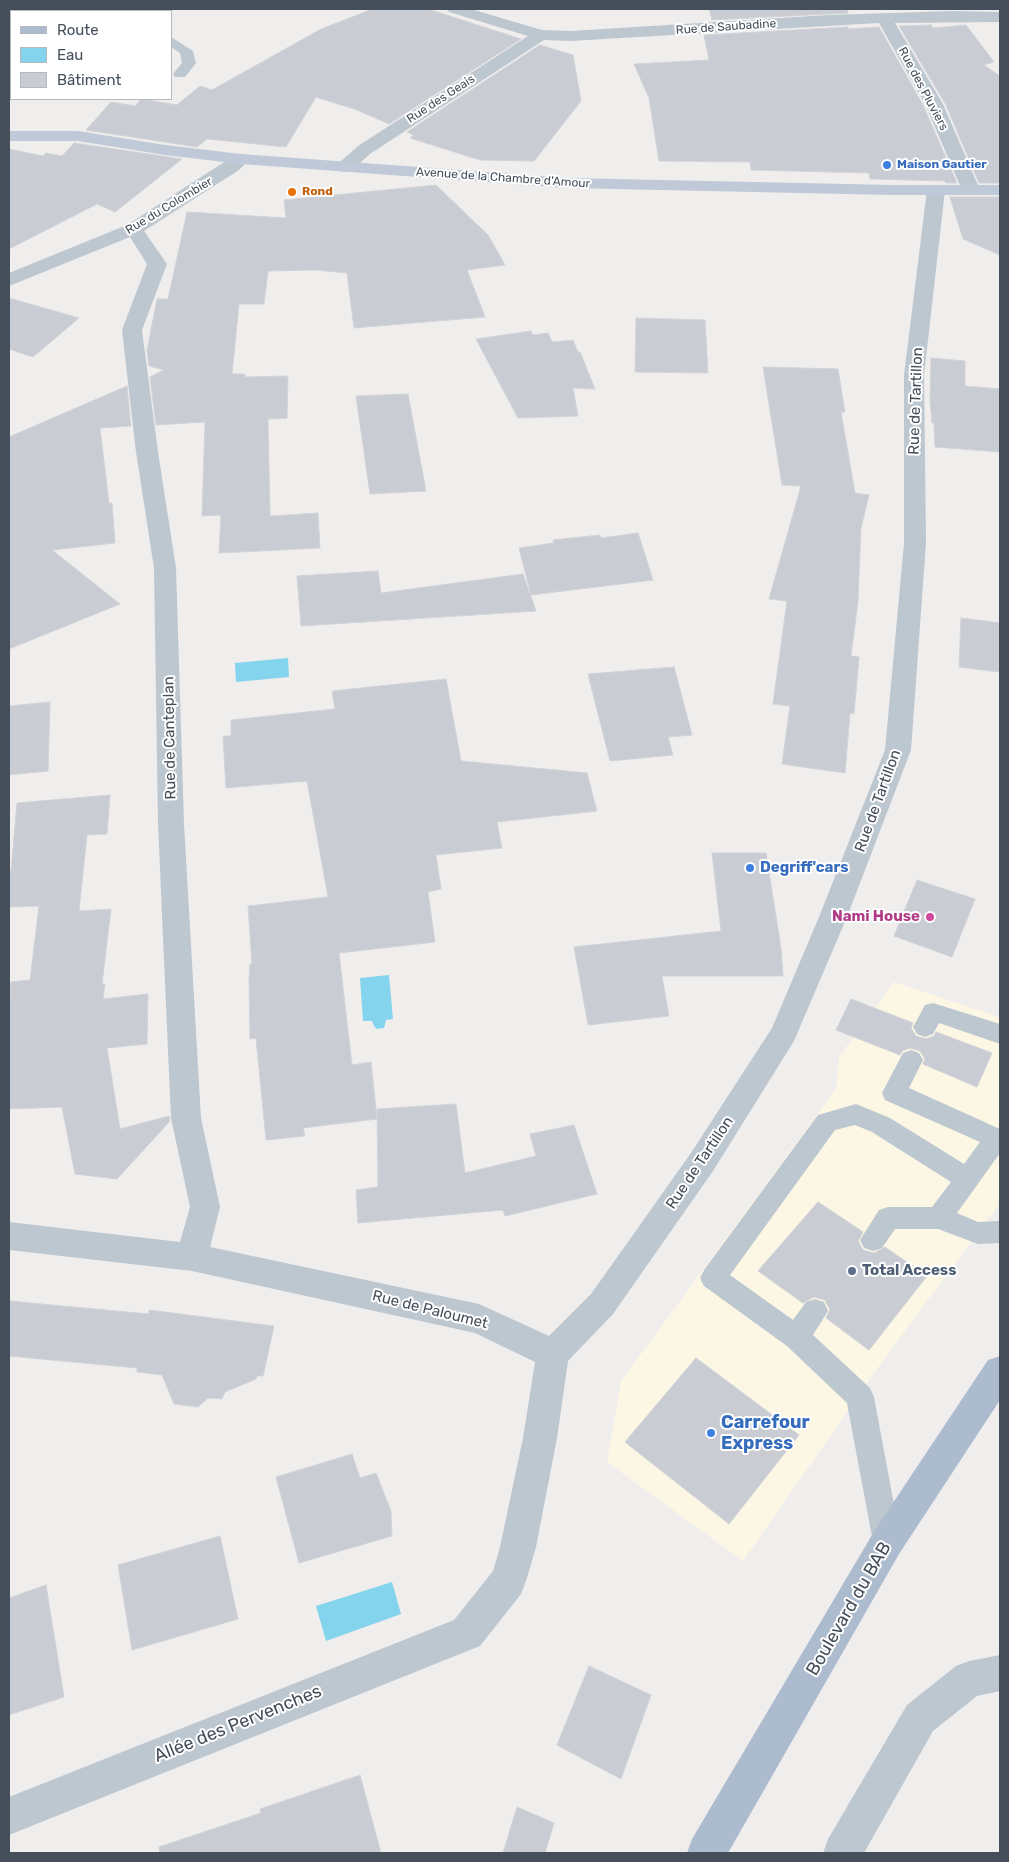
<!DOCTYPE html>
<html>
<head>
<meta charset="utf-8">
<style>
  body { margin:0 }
  #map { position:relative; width:1009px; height:1862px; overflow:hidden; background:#f0eded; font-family:Rubik,sans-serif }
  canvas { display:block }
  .frame { position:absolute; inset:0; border:10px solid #454f5b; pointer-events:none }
  .legend { position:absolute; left:10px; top:10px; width:162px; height:90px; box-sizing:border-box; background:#fff; border:1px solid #b5b9bd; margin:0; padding:6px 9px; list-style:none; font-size:15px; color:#454f5b }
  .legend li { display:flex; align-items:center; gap:10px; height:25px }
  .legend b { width:25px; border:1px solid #b5b9bd }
</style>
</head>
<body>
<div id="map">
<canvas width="1009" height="1862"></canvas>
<div class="frame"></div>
<ul class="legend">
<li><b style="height:6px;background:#acbbcd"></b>Route</li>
<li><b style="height:14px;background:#85d4ed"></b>Eau</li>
<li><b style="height:14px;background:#c9ccd2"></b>Bâtiment</li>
</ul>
</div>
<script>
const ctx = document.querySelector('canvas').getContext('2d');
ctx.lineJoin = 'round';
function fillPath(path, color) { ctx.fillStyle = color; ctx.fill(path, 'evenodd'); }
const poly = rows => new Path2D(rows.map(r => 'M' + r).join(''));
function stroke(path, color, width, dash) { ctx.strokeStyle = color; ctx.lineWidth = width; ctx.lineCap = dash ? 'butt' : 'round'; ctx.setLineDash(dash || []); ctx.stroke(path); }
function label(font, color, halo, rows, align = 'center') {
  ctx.font = font + ' Rubik,sans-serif'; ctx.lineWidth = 4; ctx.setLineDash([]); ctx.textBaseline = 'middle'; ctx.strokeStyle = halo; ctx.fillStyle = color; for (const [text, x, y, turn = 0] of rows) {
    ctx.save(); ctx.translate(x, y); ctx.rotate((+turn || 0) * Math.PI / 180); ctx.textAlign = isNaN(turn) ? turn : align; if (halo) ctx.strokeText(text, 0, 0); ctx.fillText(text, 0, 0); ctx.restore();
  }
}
fillPath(poly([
  [894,982,1000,1017,1000,1203,884,1359,743,1561,607,1462,621,1381,836,1089,839,1057]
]), '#fcf6e5');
fillPath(poly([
  [288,658,289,677,236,682,235,663],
  [389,975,393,1019,386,1020,384,1028,377,1029,374,1026,372,1021,363,1021,360,978],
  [392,1582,401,1614,326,1641,316,1606]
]), '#85d4ed');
const building = poly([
  [373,9,428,9,521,39,389,124,357,110,316,97,286,147,207,139,197,147,86,130,111,102,135,106,141,99,177,105,200,86,212,90,321,29,373,9],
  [709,9,847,9,848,13,712,20,709,9],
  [931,25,933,28,966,25,994,62,984,65,1000,76,1000,183,979,183,945,103,899,26,931,25],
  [848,27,848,29,879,27,923,105,957,183,946,183,945,181,870,179,869,173,751,170,750,162,659,161,649,98,634,64,709,60,704,35,848,27],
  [540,45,573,55,581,101,534,161,480,160,410,138,414,135,407,132,540,45],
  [74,143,182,159,115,212,97,204,9,249,9,149,43,156,46,153,62,156,74,143],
  [436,185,488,235,505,265,467,270,485,317,354,328,347,273,315,270,268,271,264,304,239,304,232,374,245,374,245,377,288,376,287,418,268,419,270,516,318,513,320,548,219,553,221,515,202,516,205,422,156,425,150,377,164,370,149,366,147,350,157,299,168,299,187,212,286,218,284,200,436,185],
  [950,197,1000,197,1000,255,963,239,950,197],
  [9,298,79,318,33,357,9,349,9,298],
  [636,318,705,320,708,373,635,372,636,318],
  [531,331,533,335,548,333,552,342,573,340,578,352,580,352,595,389,573,388,578,416,518,418,476,339,531,331],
  [931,358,965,361,965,386,1000,389,1000,452,935,447,934,423,932,423,930,400,931,358],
  [763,367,838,369,845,412,841,412,855,493,869,495,861,528,858,601,851,656,859,657,854,714,850,713,845,773,782,764,790,706,773,704,787,601,769,599,801,486,782,485,763,367],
  [127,386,131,426,100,428,109,503,112,503,115,543,52,550,120,604,9,649,9,437,127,386],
  [408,394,426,491,370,494,356,396,408,394],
  [638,533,653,580,531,595,519,548,554,543,553,540,600,535,601,538,638,533],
  [378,571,381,593,523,574,536,611,301,626,297,576,378,571],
  [961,618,1000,623,1000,672,959,667,961,618],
  [674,667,692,735,668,737,673,755,610,761,588,674,674,667],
  [446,679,461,761,587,773,597,811,497,822,502,848,436,855,441,889,428,892,435,942,339,953,352,1065,371,1062,377,1119,303,1128,305,1136,266,1140,256,1038,250,1039,249,980,250,964,252,964,248,906,328,897,307,781,226,788,223,736,231,736,231,720,335,709,332,691,446,679],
  [50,702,48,771,9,775,9,706,50,702],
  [110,795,107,834,87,835,79,911,111,909,102,984,105,984,103,999,148,994,147,1044,107,1048,120,1129,169,1116,170,1121,117,1179,75,1174,62,1107,9,1109,9,1004,11,982,30,980,39,906,9,907,9,871,11,871,17,803,110,795],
  [712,853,766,853,781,948,783,976,662,976,669,1016,588,1025,574,947,721,931,712,853],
  [917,880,975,899,952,957,894,936,917,880],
  [851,999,913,1023,911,1028,916,1036,926,1039,934,1036,936,1032,992,1053,977,1087,923,1064,925,1059,920,1051,910,1048,902,1051,900,1055,836,1030,851,999],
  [456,1104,465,1173,536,1156,530,1134,574,1125,597,1194,505,1216,503,1210,358,1223,356,1190,378,1187,377,1109,456,1104],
  [818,1202,863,1232,858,1241,863,1250,874,1253,885,1247,927,1276,869,1350,826,1318,830,1310,825,1300,814,1297,803,1303,758,1271,818,1202],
  [9,1301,149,1314,149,1310,274,1326,263,1376,257,1376,256,1379,225,1392,222,1399,208,1398,198,1407,174,1404,162,1375,137,1372,137,1368,9,1356,9,1301],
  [696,1358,799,1435,729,1524,625,1442,696,1358],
  [352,1454,360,1478,376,1473,391,1511,392,1536,299,1563,276,1477,352,1454],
  [220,1536,238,1619,132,1650,118,1565,220,1536],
  [46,1585,64,1697,9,1715,9,1598,46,1585],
  [589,1666,651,1695,621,1779,557,1745,589,1666],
  [360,1775,381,1853,160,1853,159,1847,261,1813,260,1809,360,1775],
  [517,1807,554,1823,545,1853,503,1853,517,1807]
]);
fillPath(building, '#c9ccd2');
stroke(building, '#d1d3d9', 1);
fillPath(poly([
  [27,9,50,9,51,11,28,11,27,9],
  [171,37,193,51,196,63,185,77,175,77,173,74,182,63,180,53,171,47,171,37],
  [933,1003,1000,1024,1000,1044,939,1023,933,1034,925,1037,917,1034,913,1027,917,1020,925,1005,933,1003],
  [911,1050,919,1053,923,1060,909,1088,1000,1129,1000,1153,957,1213,978,1222,1000,1221,1000,1243,978,1244,938,1229,895,1229,882,1248,873,1251,864,1248,860,1240,879,1210,888,1207,932,1207,951,1182,872,1132,855,1125,835,1130,730,1275,793,1320,806,1302,815,1299,824,1302,828,1311,813,1335,870,1388,874,1397,901,1542,897,1552,887,1556,877,1552,873,1542,847,1403,787,1346,704,1286,700,1278,704,1270,818,1115,856,1104,890,1118,964,1164,980,1142,885,1100,882,1093,903,1053,911,1050]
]), '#bdc7d0');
fillPath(poly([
  [447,9,471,9,542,30,570,31,829,15,952,11,1000,12,1000,22,895,23,943,104,980,190,977,194,971,195,965,194,962,190,925,104,879,23,570,41,544,40,370,154,351,171,345,172,339,171,336,167,339,163,358,146,528,36,449,12,447,9],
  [241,154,247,155,250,159,239,170,144,231,167,264,142,330,158,452,176,568,184,824,201,1118,220,1207,210,1247,479,1304,549,1336,591,1294,691,1153,772,1028,819,917,885,750,904,543,904,375,927,190,930,186,936,185,942,186,945,190,924,375,926,543,911,750,847,917,794,1041,713,1171,613,1314,568,1361,557,1438,536,1547,526,1581,521,1594,480,1646,9,1835,9,1797,454,1620,493,1571,500,1547,523,1438,535,1362,475,1333,192,1271,9,1250,9,1222,180,1242,190,1207,171,1118,158,824,154,568,136,452,122,330,147,264,130,237,9,286,9,273,127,225,235,155,241,154],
  [1000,1655,1000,1691,977,1696,933,1731,864,1853,823,1853,828,1839,907,1705,956,1666,969,1661,1000,1655]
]), '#bdc7d0');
fillPath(poly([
  [9,131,78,131,165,145,241,154,568,178,893,185,1000,185,1000,195,893,195,568,188,241,164,165,155,78,141,9,141,9,131]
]), '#bfc9d7');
fillPath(poly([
  [1000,1356,1000,1400,899,1554,728,1853,687,1853,692,1839,875,1530,988,1360,1000,1356]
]), '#acbbcd');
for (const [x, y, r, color] of [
  [887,165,5,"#3f7fe0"],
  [292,192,5,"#e8710a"],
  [750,868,5,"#3f7fe0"],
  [930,917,5,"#d1479c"],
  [852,1271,5,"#5c6f8a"],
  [711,1433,5,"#3f7fe0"]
]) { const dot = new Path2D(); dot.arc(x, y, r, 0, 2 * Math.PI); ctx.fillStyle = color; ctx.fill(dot); stroke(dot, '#fff', 2); }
label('12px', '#454f5b', '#fff', [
  ["Rue de Saubadine",726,27,-4],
  ["Rue des Pluviers",923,89,62],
  ["Rue des Geais",441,99,-33],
  ["Avenue de la Chambre d'Amour",503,178,4],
  ["Rue du Colombier",169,206,-31]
]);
label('bold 12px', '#366cbe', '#fff', [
  ["Maison Gautier",897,165]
], 'left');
label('bold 12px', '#c56008', '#fff', [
  ["Rond",302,192]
], 'left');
label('15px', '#454f5b', '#fff', [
  ["Rue de Tartillon",916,401,-88],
  ["Rue de Canteplan",170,738,-91],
  ["Rue de Tartillon",878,801,-70],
  ["Rue de Tartillon",700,1163,-56],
  ["Rue de Paloumet",430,1310,14]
]);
label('bold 15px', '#366cbe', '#fff', [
  ["Degriff'cars",760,868]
], 'left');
label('bold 15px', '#b23c85', '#fff', [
  ["Nami House",920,917]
], 'right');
label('bold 15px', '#4e5e75', '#fff', [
  ["Total Access",862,1271]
], 'left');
label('bold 18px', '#366cbe', '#fff', [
  ["Carrefour",721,1423],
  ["Express",721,1444]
], 'left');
label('18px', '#454f5b', '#fff', [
  ["Boulevard du BAB",849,1609,-60],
  ["Allée des Pervenches",238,1724,-22]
]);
</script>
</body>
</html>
